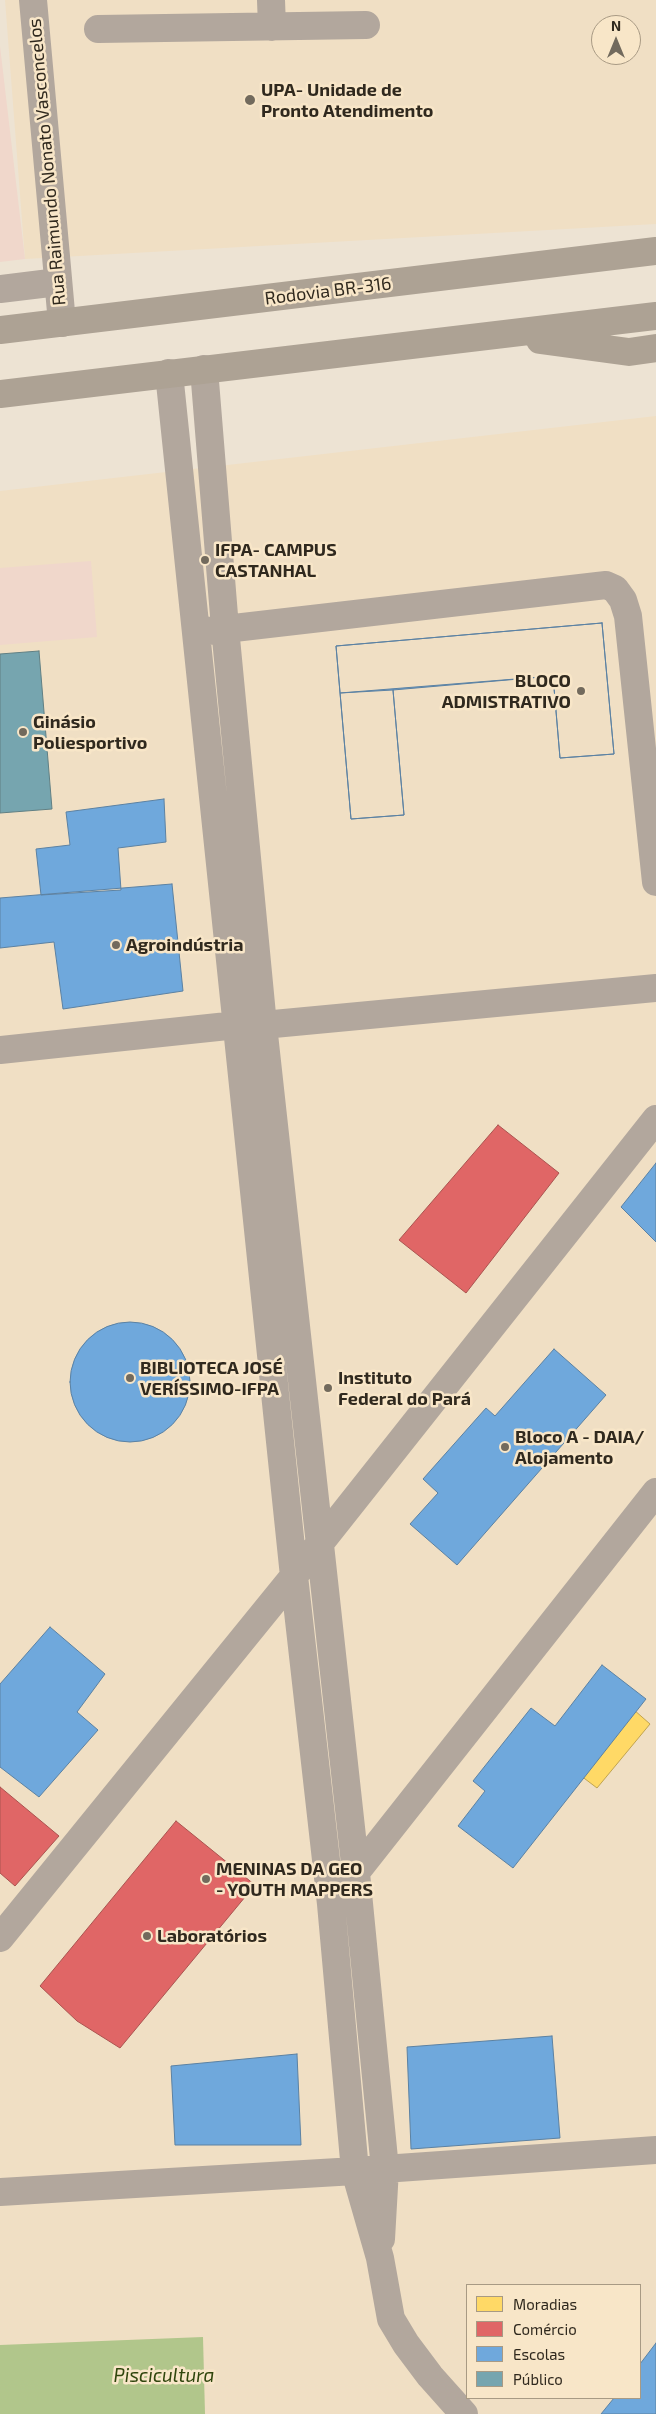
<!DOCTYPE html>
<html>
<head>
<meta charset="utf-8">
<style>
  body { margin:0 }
  #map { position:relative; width:656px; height:2414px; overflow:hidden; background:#ede3d3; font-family:"Exo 2",sans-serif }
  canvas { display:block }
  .legend { position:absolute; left:466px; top:2284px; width:175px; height:115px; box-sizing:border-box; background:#f8e6c8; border:1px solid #a89a84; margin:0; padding:6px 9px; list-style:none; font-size:15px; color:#30291e }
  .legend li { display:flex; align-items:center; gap:10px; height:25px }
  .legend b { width:25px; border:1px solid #a89a84 }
  .north { position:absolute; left:591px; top:15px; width:50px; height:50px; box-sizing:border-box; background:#f8e6c8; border:1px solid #a89a84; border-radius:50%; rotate:0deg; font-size:14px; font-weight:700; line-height:20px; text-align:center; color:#30291e }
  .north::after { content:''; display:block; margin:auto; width:18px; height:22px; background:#726a5d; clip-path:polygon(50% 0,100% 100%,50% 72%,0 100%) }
</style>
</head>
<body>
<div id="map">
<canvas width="656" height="2414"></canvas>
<ul class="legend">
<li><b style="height:14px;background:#ffd966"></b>Moradias</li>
<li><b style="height:14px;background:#e06666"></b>Comércio</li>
<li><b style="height:14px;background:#6fa8dc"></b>Escolas</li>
<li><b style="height:14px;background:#76a5af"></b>Público</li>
</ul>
<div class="north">N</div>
</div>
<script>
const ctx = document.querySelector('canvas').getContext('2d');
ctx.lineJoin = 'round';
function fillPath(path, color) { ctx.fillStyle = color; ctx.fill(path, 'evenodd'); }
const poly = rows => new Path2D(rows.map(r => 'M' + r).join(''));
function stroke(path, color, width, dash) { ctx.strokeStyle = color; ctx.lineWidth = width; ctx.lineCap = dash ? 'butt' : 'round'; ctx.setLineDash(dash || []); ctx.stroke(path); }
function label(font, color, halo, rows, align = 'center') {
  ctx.font = font + ' "Exo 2",sans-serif'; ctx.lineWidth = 5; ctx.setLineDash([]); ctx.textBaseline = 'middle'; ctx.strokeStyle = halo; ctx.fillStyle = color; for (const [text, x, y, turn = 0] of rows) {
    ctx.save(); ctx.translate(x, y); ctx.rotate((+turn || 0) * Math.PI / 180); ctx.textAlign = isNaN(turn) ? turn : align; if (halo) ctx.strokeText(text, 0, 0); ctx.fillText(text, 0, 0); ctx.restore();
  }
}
fillPath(poly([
  [5,0,656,0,656,224,25,259],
  [601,25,631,25,631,55,601,55],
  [656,416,656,2414,0,2414,0,491],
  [467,2285,640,2285,640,2398,467,2398]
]), '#f0dfc4');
fillPath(poly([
  [0,46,25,259,0,262],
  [91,561,97,637,0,645,0,568]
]), '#f0d7cb');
fillPath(poly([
  [203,2337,205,2414,0,2414,0,2345]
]), '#b1c68b');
const homes = poly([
  [167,886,174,929,126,931,119,891,167,886],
  [119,891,123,916,84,921,79,894,119,891],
  [71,901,75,940,0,945,0,906,71,901],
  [123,916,128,942,87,947,84,921,123,916],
  [174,929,177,966,131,970,126,931,174,929],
  [128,942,131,970,91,976,87,947,128,942],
  [601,1681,650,1724,597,1788,547,1750,601,1681]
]);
fillPath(homes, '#ffd966');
stroke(homes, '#c1a450', 1);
const shops = poly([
  [498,1125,559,1173,466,1293,399,1240,498,1125],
  [0,1787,59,1836,15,1886,0,1873,0,1787],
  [176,1821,255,1885,120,2048,77,2021,40,1986,176,1821]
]);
fillPath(shops, '#e06666');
stroke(shops, '#ab5450', 1);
const schools = poly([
  [602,623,614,754,560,758,553,676,393,690,404,815,351,819,336,646,602,623],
  [602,623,614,754,560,758,553,676,340,693,336,646,602,623],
  [393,690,404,815,351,819,340,693,393,690],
  [164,799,166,842,118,848,121,890,41,895,36,849,70,845,66,812,164,799],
  [172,884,183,991,63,1009,54,942,0,948,0,898,172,884],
  [656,1163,656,1242,621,1207,656,1163],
  '70 1382a60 60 0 1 1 120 0a60 60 0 1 1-120 0Z',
  [554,1349,606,1395,457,1565,410,1524,438,1493,423,1479,486,1408,495,1416,554,1349],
  [50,1627,105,1674,77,1712,98,1730,39,1797,0,1767,0,1684,50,1627],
  [602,1665,646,1699,513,1868,458,1826,485,1791,473,1781,531,1708,555,1726,602,1665],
  [552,2036,560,2138,411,2149,407,2047,552,2036],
  [297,2054,301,2145,175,2145,171,2066,297,2054],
  [656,2343,656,2414,601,2414,614,2398,640,2398,640,2364,656,2343]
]);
fillPath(schools, '#6fa8dc');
stroke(schools, '#5c82a3', 1);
const public = poly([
  [39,651,52,809,0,813,0,654,39,651]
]);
fillPath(public, '#76a5af');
stroke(public, '#618084', 1);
stroke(poly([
  [33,0,62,323],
  [271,0,272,27],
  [98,29,366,25],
  [0,289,58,282],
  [204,369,225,628,263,1025,356,1873,385,2169,381,2239],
  [169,373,294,1576,331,1904,355,2171,380,2258,391,2319,406,2344,430,2376,464,2414],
  [208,631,606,585,615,589,623,600,628,616,656,882],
  [0,1050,237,1025,263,1025,656,988],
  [349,1881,656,1492],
  [0,1938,294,1576,656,1119],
  [0,2192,355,2171,656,2150]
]), '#b2a79d', 28);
stroke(poly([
  [0,330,656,251],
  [540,340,629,352,656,348],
  [0,394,656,316]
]), '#ada294', 28);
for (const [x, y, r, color] of [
  [250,100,6,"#726a5d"],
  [205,560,5,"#726a5d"],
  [581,691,5,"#726a5d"],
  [23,732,5,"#726a5d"],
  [116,945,5,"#726a5d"],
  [130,1378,5,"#726a5d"],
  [328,1388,5,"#726a5d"],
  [505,1447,5,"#726a5d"],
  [206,1879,5,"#726a5d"],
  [147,1936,5,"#726a5d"]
]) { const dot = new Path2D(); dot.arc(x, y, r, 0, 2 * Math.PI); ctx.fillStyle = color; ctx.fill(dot); stroke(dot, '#f8e6c8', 2); }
label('bold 18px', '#30291e', '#f8e6c8', [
  ["UPA- Unidade de",261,90],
  ["Pronto Atendimento",261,111],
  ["IFPA- CAMPUS",215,550],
  ["CASTANHAL",215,571],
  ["BLOCO",571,681,"right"],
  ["ADMISTRATIVO",571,702,"right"],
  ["Ginásio",33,722],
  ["Poliesportivo",33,743],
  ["Agroindústria",126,945],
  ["BIBLIOTECA JOSÉ",140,1368],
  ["VERÍSSIMO-IFPA",140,1389],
  ["Instituto",338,1378],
  ["Federal do Pará",338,1399],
  ["Bloco A - DAIA/",515,1437],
  ["Alojamento",515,1458],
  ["MENINAS DA GEO",216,1869],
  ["- YOUTH MAPPERS",216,1890],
  ["Laboratórios",157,1936]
], 'left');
label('18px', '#30291e', '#f8e6c8', [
  ["Rua Raimundo Nonato Vasconcelos",47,162,-95],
  ["Rodovia BR-316",328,291,-7]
]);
label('italic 19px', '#30460d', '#f8e6c8', [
  ["Piscicultura",164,2376]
]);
</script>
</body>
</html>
